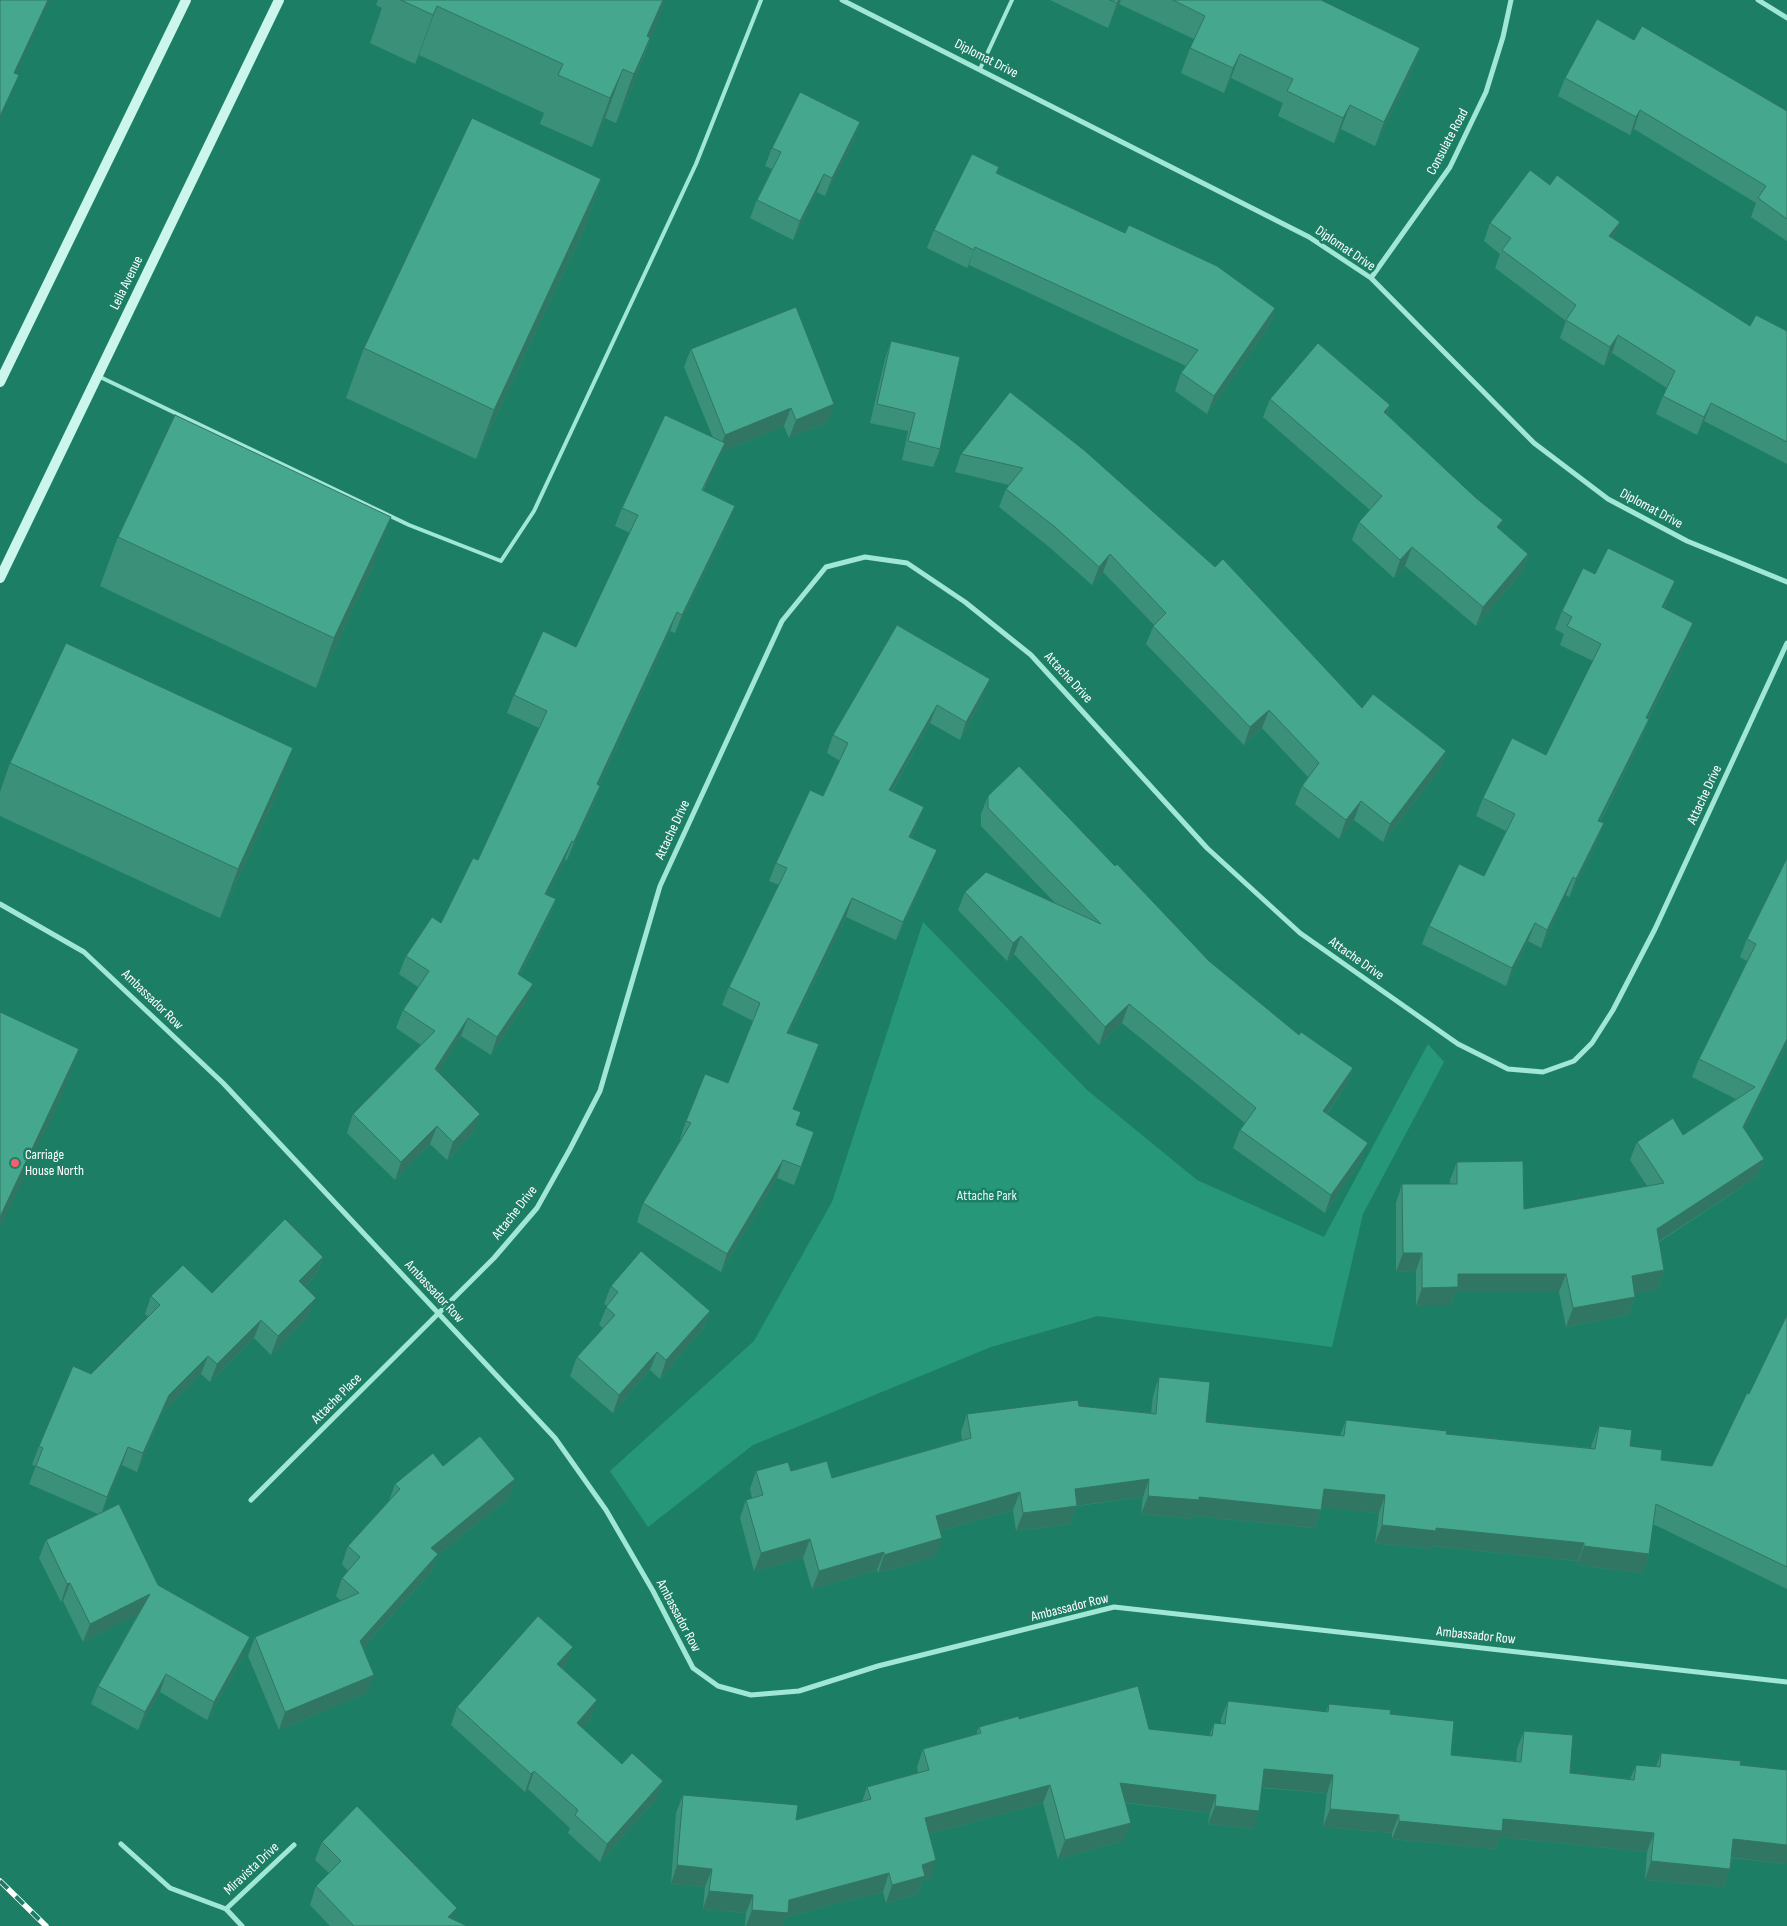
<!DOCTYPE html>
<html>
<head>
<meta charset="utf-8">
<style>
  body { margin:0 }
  canvas { display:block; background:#1d7e66 }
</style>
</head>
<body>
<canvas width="1787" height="1926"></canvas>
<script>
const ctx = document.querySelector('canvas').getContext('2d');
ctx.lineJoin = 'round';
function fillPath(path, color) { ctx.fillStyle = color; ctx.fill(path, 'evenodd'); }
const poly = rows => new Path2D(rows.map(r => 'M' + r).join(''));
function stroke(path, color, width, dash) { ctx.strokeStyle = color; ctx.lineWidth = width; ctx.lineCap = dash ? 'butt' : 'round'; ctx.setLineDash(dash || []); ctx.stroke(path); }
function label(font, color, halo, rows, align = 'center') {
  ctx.font = font + ' "Sofia Sans Condensed",sans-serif'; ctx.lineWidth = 5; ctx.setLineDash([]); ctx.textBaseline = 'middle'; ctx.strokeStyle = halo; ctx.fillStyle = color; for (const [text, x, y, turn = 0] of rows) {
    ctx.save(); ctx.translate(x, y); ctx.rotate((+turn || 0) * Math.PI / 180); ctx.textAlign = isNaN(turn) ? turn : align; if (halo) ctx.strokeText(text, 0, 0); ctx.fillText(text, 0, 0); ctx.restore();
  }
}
fillPath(poly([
  [923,922,1087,1090,1197,1180,1324,1237,1428,1044,1444,1062,1363,1214,1332,1347,1098,1316,991,1347,753,1445,648,1527,610,1471,754,1341,832,1202]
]), '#269779');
stroke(poly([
  [980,69,1012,0],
  [98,376,409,525,501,561,534,511,696,164,761,0]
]), '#a0e8d5', 4);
stroke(poly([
  [842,0,1309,237,1371,278,1534,443,1608,499,1687,541,1787,582],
  [1758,0,1787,18],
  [1371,278,1450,167,1486,92,1503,37,1511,0],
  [0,904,84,952,223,1083,555,1438,606,1510,653,1591,693,1668,718,1686,751,1695,799,1691,878,1666,1114,1607,1787,1682],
  [251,1500,494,1258,537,1208,570,1149,600,1091,660,886,782,621,826,567,865,557,907,563,965,602,1031,655,1207,848,1300,933,1458,1044,1508,1069,1543,1072,1574,1061,1592,1043,1613,1010,1655,929,1787,643],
  [121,1844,170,1888,226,1909,242,1926],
  [226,1909,294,1845]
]), '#a0e8d5', 5);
stroke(poly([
  [0,382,186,0],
  [0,578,279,0]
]), '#cbf6ec', 10);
const rail = poly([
  [0,1881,46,1926]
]);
stroke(rail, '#fff', 5.5);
stroke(rail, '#1d7e66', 4, [11]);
fillPath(poly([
  [378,0,665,0,632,87,616,123,605,118,592,147,540,124,544,113,419,55,415,64,370,43,382,8,376,5],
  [1050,0,1322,0,1322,1,1420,48,1411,72,1375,146,1341,129,1334,143,1278,116,1283,103,1231,78,1224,93,1181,73,1190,48,1194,39,1119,4,1108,28],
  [1634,40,1787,111,1787,241,1751,217,1756,203,1634,129,1630,135,1558,96,1565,78],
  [860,122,854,140,825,196,817,192,793,240,750,218,757,200,772,169,765,166,772,148],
  [999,167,997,173,1275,308,1269,326,1207,414,1175,391,1181,373,1186,366,969,265,967,268,927,248,934,230],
  [601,179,584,229,476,459,346,398,364,348],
  [1550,185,1620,222,1613,239,1750,326,1787,331,1787,464,1704,421,1697,435,1656,414,1663,396,1667,388,1612,353,1604,366,1560,338,1566,321,1495,268,1500,254,1484,241,1490,223],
  [891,341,940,449,933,467,902,460,908,431,870,423,885,359],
  [691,349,828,422,789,438,784,426,722,452,718,462,704,491,728,524,675,633,670,631,599,785,600,786,594,804,567,860,565,859,547,895,556,899,549,918,520,975,526,1002,491,1055,461,1036,438,1072,474,1132,447,1160,430,1144,395,1180,347,1133,353,1114,421,1045,396,1028,403,1010,418,987,399,974,406,956,441,923,478,860,539,728,507,713,514,695,576,647,630,533,615,526,622,508,713,438,684,367],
  [1010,392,1362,708,1446,751,1440,769,1383,842,1354,820,1339,839,1295,804,1302,786,1308,777,1262,728,1244,745,1146,644,1154,625,1103,572,1092,585,1048,546,999,507,1006,489,1009,485,955,472,961,454],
  [1270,399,1390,405,1387,415,1500,530,1528,554,1522,572,1476,626,1405,566,1394,578,1352,540,1359,522,1370,510,1263,417],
  [118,537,373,566,316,688,100,586],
  [1595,574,1668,599,1664,608,1687,641,1648,719,1649,719,1642,737,1600,822,1597,842,1569,897,1566,895,1541,948,1528,941,1506,986,1422,944,1429,926,1484,876,1506,831,1476,816,1483,798,1546,755,1593,661,1560,645,1564,634,1555,629,1562,611],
  [897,625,983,698,960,740,930,723,892,791,917,825,911,838,930,868,896,940,846,917,789,1033,819,1044,793,1109,797,1125,814,1132,794,1185,777,1178,721,1272,637,1222,643,1203,681,1140,680,1139,686,1121,728,1083,753,1021,722,1005,729,987,779,885,769,881,776,863,823,796,840,761,827,753,833,735],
  [10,763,275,798,220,918,0,816,0,792],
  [988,796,1115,866,1209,961,1299,1035,1353,1068,1346,1086,1327,1114,1361,1161,1325,1213,1233,1148,1240,1130,1245,1123,1122,1023,1099,1045,1014,954,1007,961,958,910,965,892,1057,905,981,826,981,814],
  [1787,858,1787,1043,1744,1129,1764,1159,1757,1177,1659,1242,1664,1270,1658,1289,1634,1293,1635,1297,1628,1315,1566,1327,1559,1292,1456,1292,1451,1306,1416,1306,1416,1271,1396,1272,1396,1203,1402,1184,1450,1184,1450,1180,1457,1162,1524,1209,1647,1186,1630,1160,1637,1142,1683,1135,1736,1099,1692,1077,1699,1059,1747,961,1740,957,1747,939],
  [323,1257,316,1275,304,1287,309,1316,271,1355,254,1338,210,1382,201,1374,162,1413,137,1472,122,1465,102,1512,158,1585,244,1655,207,1720,160,1692,138,1730,91,1704,98,1686,138,1614,83,1642,63,1601,61,1602,39,1558,46,1540,98,1514,29,1484,36,1466,32,1465,39,1446,91,1374,148,1317,145,1314,151,1296,212,1293],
  [611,1286,710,1311,703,1329,660,1379,650,1370,613,1413,570,1376,577,1357,603,1328,599,1325,607,1306,604,1304],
  [1787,1316,1787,1589,1653,1524,1649,1554,1643,1573,1577,1565,1578,1561,1431,1546,1430,1549,1375,1543,1379,1513,1322,1507,1315,1528,1194,1516,1192,1519,1141,1514,1143,1497,1077,1506,1070,1524,1016,1531,1013,1510,940,1531,935,1557,878,1573,877,1570,812,1589,803,1558,754,1571,740,1518,746,1500,752,1498,750,1489,756,1471,791,1471,832,1478,962,1440,961,1432,967,1414,1079,1406,1151,1413,1153,1396,1159,1377,1206,1422,1340,1436,1346,1420,1446,1434,1591,1448,1592,1444,1599,1426,1630,1446,1661,1460,1712,1466,1749,1394],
  [443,1466,509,1498,437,1556,431,1572,363,1648,367,1693,279,1730,248,1656,255,1637,341,1601,336,1596,342,1578,348,1571,342,1564,348,1546,389,1501,395,1484],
  [566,1665,562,1669,591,1719,582,1728,656,1799,600,1862,568,1833,570,1828,528,1789,525,1792,451,1725,457,1707],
  [1228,1701,1326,1712,1329,1704,1390,1714,1451,1755,1516,1761,1517,1749,1524,1731,1570,1773,1630,1779,1636,1765,1656,1767,1661,1753,1740,1765,1787,1770,1787,1864,1732,1858,1730,1869,1724,1887,1645,1880,1647,1852,1499,1837,1495,1849,1392,1839,1392,1833,1323,1827,1327,1793,1262,1788,1253,1829,1208,1824,1210,1813,1126,1803,1124,1841,1058,1859,1043,1803,929,1834,930,1879,923,1880,918,1894,886,1903,883,1892,786,1917,783,1926,745,1926,746,1913,703,1909,705,1887,671,1884,676,1813,683,1795,796,1820,862,1802,867,1787,918,1773,917,1767,923,1749,976,1735,979,1727,1019,1719,1149,1729,1209,1736,1214,1723,1221,1724,1221,1719],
  [322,1842,453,1919,467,1926,330,1926,310,1905,316,1886,329,1873,315,1860]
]), '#3b907a');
fillPath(poly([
  [48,0,50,0,8,91,14,73],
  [663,0,665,0,653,33,647,46,632,87,616,123,647,36],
  [1119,0,1121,0,1108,28,1117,3],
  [437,6,419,55,415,64,433,15],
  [1420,48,1411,72,1375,146,1384,122],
  [1240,54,1231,78,1224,93,1233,68],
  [623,69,605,118,592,147,610,98],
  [19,75,12,93,0,120,0,116],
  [1350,105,1341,129,1334,143,1343,118],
  [1640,110,1634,129,1630,135,1636,117],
  [860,122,854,140,825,196,832,178],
  [824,174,817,192,793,240,800,221],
  [601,179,584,229,476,459,494,410],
  [1620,222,1613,240,1609,236],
  [975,247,969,265,967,268,974,250],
  [1275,308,1269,326,1207,414,1214,396],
  [1618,335,1612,353,1604,366,1610,347],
  [1711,403,1704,421,1697,435,1704,417],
  [834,404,828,422,789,438,796,420],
  [1390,405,1383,424,1384,412],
  [791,408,784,426,722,452,718,462,696,509,725,435],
  [735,506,728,524,675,633,682,615],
  [391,517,373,566,316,688,334,638],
  [1503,520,1497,538,1497,527],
  [1412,547,1405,566,1394,578,1400,560],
  [1110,554,1103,572,1092,585,1099,567],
  [1528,554,1522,572,1476,626,1483,607],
  [1675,581,1668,599,1655,625,1662,607],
  [677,612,670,631,591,802,597,784],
  [1693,623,1687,641,1639,736,1646,718],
  [990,679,983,698,960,740,966,722],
  [937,705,930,723,882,808,889,790],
  [1269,710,1262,728,1244,745,1250,727],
  [1649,719,1642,737,1591,839,1598,821],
  [293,748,275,798,220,918,238,869],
  [1446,751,1440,769,1383,842,1390,824],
  [600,786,594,804,567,860,574,842],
  [1361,801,1354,820,1339,839,1346,820],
  [924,807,917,825,903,855,909,837],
  [1604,823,1597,842,1569,897,1576,879],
  [572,841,565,859,539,912,545,894],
  [937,850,930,868,896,940,903,922],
  [1573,877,1566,895,1541,948,1547,930],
  [852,898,846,917,780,1051,787,1033],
  [556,899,549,918,511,992,518,974],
  [1535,923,1528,941,1506,986,1512,968],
  [1021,936,1014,954,1007,961,1013,943],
  [533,984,526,1002,491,1055,497,1037],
  [1129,1004,1122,1023,1099,1045,1105,1027],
  [468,1018,461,1036,429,1088,435,1069],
  [1787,1039,1787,1043,1736,1145,1743,1127],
  [819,1044,813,1062,786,1127,793,1109],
  [79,1049,61,1098,0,1228,0,1217],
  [1353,1068,1346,1086,1316,1129,1323,1111],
  [480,1114,474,1132,447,1160,453,1142],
  [437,1126,430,1144,395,1180,401,1162],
  [1368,1143,1361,1161,1325,1213,1331,1195],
  [1764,1159,1757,1177,1650,1247,1657,1229],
  [783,1160,777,1178,721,1272,727,1254],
  [1403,1253,1422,1253,1416,1271,1396,1272],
  [323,1257,316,1275,292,1299,299,1281],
  [1664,1270,1658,1289,1625,1295,1632,1276],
  [1458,1274,1566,1274,1559,1292,1456,1292,1451,1306,1416,1306,1422,1288],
  [1635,1297,1628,1315,1566,1327,1573,1308],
  [316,1298,309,1316,271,1355,278,1336],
  [710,1311,703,1329,660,1379,666,1360],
  [261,1320,254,1338,210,1382,217,1364],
  [657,1352,650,1370,613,1413,619,1395],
  [208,1356,201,1374,162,1413,137,1472,143,1453,169,1395],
  [128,1447,122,1465,101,1515,107,1497],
  [515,1479,509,1498,437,1556,431,1572,353,1659,360,1641,431,1548],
  [1149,1479,1143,1497,1074,1506,1077,1506,1070,1524,1016,1531,1023,1513,1075,1489],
  [1324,1489,1385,1495,1379,1513,1317,1507],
  [1020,1492,1013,1510,929,1534,936,1516],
  [1148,1496,1199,1497,1321,1510,1315,1528,1194,1516,1192,1519,1141,1514],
  [1382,1525,1436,1528,1584,1543,1578,1561,1431,1546,1430,1549,1375,1543],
  [942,1538,935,1557,878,1573,884,1555],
  [810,1539,803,1558,754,1571,761,1553],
  [1584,1546,1649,1554,1643,1573,1577,1565],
  [884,1552,877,1570,812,1589,819,1571],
  [70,1583,63,1601,61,1602,67,1584],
  [150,1594,143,1612,83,1642,90,1624],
  [250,1637,244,1655,207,1720,214,1702],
  [573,1647,566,1665,550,1682,557,1664],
  [166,1674,160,1692,138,1730,145,1712],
  [374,1675,367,1693,279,1730,285,1712],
  [597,1700,591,1719,570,1742,577,1723],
  [1264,1769,1333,1775,1327,1793,1258,1787],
  [534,1771,528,1789,525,1792,531,1774],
  [663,1781,656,1799,600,1862,607,1844],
  [1120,1783,1216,1795,1210,1813,1114,1801],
  [1050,1785,1043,1803,918,1837,925,1818],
  [1215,1806,1259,1811,1253,1829,1208,1824],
  [1330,1809,1399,1815,1392,1833,1323,1827],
  [1503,1819,1654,1833,1647,1852,1499,1837,1495,1849,1392,1839,1399,1821],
  [1131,1823,1124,1841,1058,1859,1065,1840],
  [1733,1839,1787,1845,1787,1864,1727,1857],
  [936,1860,930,1879,923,1880,918,1894,886,1903,892,1885,922,1865],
  [1651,1861,1730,1869,1724,1887,1645,1880],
  [677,1865,712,1869,705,1887,671,1884],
  [889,1873,883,1892,786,1917,783,1926,746,1926,752,1910],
  [709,1891,753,1895,746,1913,703,1909],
  [457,1908,450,1926,448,1917]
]), '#307663');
const building = poly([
  [0,0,48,0,14,73,19,75,0,116,0,0],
  [401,0,663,0,647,36,650,38,634,74,623,69,610,98,558,75,563,64,437,6,433,15,401,0],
  [1110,0,1119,0,1117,3,1110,0],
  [1173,0,1321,0,1420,48,1384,122,1350,105,1343,118,1287,91,1293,79,1240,54,1233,68,1190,48,1205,16,1173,0],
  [1597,19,1634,40,1642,26,1787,111,1787,219,1758,198,1766,186,1640,110,1636,117,1565,78,1597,19],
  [800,92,860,122,832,178,824,174,800,221,757,200,781,152,772,148,800,92],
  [472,118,601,179,494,410,364,348,472,118],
  [972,154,999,167,996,173,1125,233,1129,225,1217,266,1275,308,1214,396,1181,373,1198,350,975,247,974,250,934,230,972,154],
  [1530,170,1550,185,1557,175,1620,222,1609,236,1750,326,1756,315,1787,331,1787,442,1711,403,1704,417,1663,396,1675,371,1618,335,1610,347,1566,320,1576,305,1502,250,1511,238,1490,223,1530,170],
  [796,307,834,404,796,420,791,408,725,435,691,349,796,307],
  [891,341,960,357,940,449,908,441,915,413,877,404,891,341],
  [1318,343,1390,405,1384,412,1476,498,1503,520,1497,527,1528,554,1483,607,1412,547,1400,560,1359,522,1382,496,1270,399,1318,343],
  [1010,392,1084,450,1215,567,1223,559,1362,708,1373,694,1446,751,1390,824,1361,801,1346,820,1302,786,1319,763,1269,710,1250,727,1153,626,1166,613,1110,554,1099,567,1055,527,1006,489,1023,468,961,454,1010,392],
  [175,415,391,517,334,638,118,537,175,415],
  [665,415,725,443,702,490,735,506,682,615,677,612,597,784,600,786,574,842,572,841,545,894,556,899,518,974,533,984,497,1037,468,1018,435,1069,480,1114,453,1142,437,1126,401,1162,353,1114,435,1031,403,1010,429,971,406,956,432,917,441,923,473,858,478,860,547,711,514,695,543,631,576,647,638,515,622,508,665,415],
  [1608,548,1675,581,1662,607,1693,623,1646,718,1649,719,1598,821,1604,823,1576,879,1573,877,1547,930,1535,923,1512,968,1429,926,1459,864,1484,876,1515,814,1483,798,1512,738,1546,755,1601,644,1567,626,1572,617,1562,611,1583,568,1595,574,1608,548],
  [897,625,990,679,966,722,937,705,889,790,924,807,909,837,937,850,903,922,852,898,787,1033,819,1044,793,1109,801,1112,796,1125,814,1132,801,1167,783,1160,727,1254,643,1203,691,1123,686,1121,705,1074,728,1083,760,1003,729,987,787,868,776,863,810,790,823,796,848,743,833,735,897,625],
  [66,643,293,748,238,869,10,763,66,643],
  [1019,766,1115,866,1117,864,1209,961,1299,1035,1301,1032,1353,1068,1323,1111,1368,1143,1331,1195,1240,1130,1256,1108,1129,1004,1105,1027,1021,936,1013,943,965,892,986,872,1101,924,988,808,988,796,1019,766],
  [1787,858,1787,1039,1743,1127,1764,1159,1657,1229,1664,1270,1632,1276,1635,1297,1573,1308,1566,1274,1458,1274,1458,1287,1422,1288,1422,1253,1403,1253,1402,1184,1457,1184,1457,1162,1523,1161,1524,1209,1664,1183,1637,1142,1673,1118,1683,1135,1755,1087,1699,1059,1756,944,1747,939,1787,858],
  [0,1012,79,1049,0,1217,0,1012],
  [285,1219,323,1257,299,1281,316,1298,278,1336,261,1320,217,1364,208,1356,169,1395,143,1453,128,1447,107,1497,36,1466,43,1448,39,1446,73,1366,91,1374,160,1305,151,1296,183,1265,212,1293,285,1219],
  [641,1251,710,1311,666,1360,657,1352,619,1395,577,1357,615,1315,606,1307,618,1292,611,1286,641,1251],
  [1787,1315,1787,1567,1656,1504,1649,1554,1584,1546,1584,1543,1436,1528,1436,1531,1382,1525,1385,1495,1324,1489,1321,1510,1199,1497,1199,1500,1148,1496,1149,1479,1075,1489,1077,1506,1023,1513,1020,1492,936,1516,942,1538,884,1555,884,1552,819,1571,810,1539,761,1553,746,1500,763,1495,756,1471,788,1462,791,1471,827,1461,832,1478,971,1438,967,1414,1078,1400,1079,1406,1156,1414,1159,1377,1210,1382,1206,1422,1344,1436,1346,1420,1447,1431,1446,1434,1595,1449,1599,1426,1632,1430,1630,1446,1662,1450,1661,1460,1712,1466,1747,1393,1749,1394,1787,1315],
  [480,1436,515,1479,431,1548,438,1554,360,1641,374,1675,285,1712,255,1637,359,1593,342,1578,360,1557,348,1546,400,1489,395,1484,433,1453,443,1466,480,1436],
  [119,1504,158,1585,250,1637,214,1702,166,1674,145,1712,98,1686,150,1594,90,1624,70,1583,67,1584,46,1540,119,1504],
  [538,1616,573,1647,557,1664,597,1700,577,1723,622,1764,632,1753,663,1781,607,1844,575,1815,578,1810,534,1771,531,1774,457,1707,538,1616],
  [1138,1686,1149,1729,1212,1736,1214,1723,1225,1724,1228,1701,1328,1712,1329,1704,1391,1710,1390,1714,1454,1721,1451,1755,1521,1762,1524,1731,1573,1735,1570,1773,1634,1780,1636,1765,1660,1767,1661,1753,1741,1761,1740,1765,1787,1770,1787,1845,1733,1839,1730,1869,1651,1861,1654,1833,1503,1819,1502,1831,1399,1821,1399,1815,1330,1809,1333,1775,1264,1769,1259,1811,1215,1806,1216,1795,1120,1783,1131,1823,1065,1840,1050,1785,925,1818,936,1860,922,1865,925,1876,892,1885,889,1873,789,1900,788,1913,752,1910,753,1895,709,1891,712,1869,677,1865,683,1795,798,1805,796,1820,871,1799,867,1787,929,1770,923,1749,981,1733,979,1727,1019,1716,1019,1719,1138,1686],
  [357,1806,457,1908,448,1917,467,1926,354,1926,316,1886,341,1861,322,1842,357,1806]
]);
fillPath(building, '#45a88e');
stroke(building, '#307663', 1);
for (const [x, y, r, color] of [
  [15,1163,5,"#f85e6d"]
]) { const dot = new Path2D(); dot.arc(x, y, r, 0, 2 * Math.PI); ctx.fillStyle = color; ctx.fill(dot); stroke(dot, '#1d7e66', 2); }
label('14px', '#fff', '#1d7e66', [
  ["Diplomat Drive",986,59,27],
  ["Consulate Road",1448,142,-62],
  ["Diplomat Drive",1345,249,34],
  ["Leila Avenue",127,283,-64],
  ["Diplomat Drive",1651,509,28],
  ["Attache Drive",1068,678,47],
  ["Attache Drive",1705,795,-65],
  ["Attache Drive",673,830,-65],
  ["Attache Drive",1356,959,35],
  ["Ambassador Row",152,1000,44],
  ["Attache Drive",515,1213,-52],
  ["Ambassador Row",434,1292,47],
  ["Attache Place",337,1399,-45],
  ["Ambassador Row",1070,1608,-14],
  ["Ambassador Row",678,1616,62],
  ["Ambassador Row",1476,1636,6],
  ["Miravista Drive",252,1869,-43]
]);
label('14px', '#fff', '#1d7e66', [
  ["Carriage",25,1155],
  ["House North",25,1171]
], 'left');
label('14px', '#dffaf3', '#1d7e66', [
  ["Attache Park",987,1196]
]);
</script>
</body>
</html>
